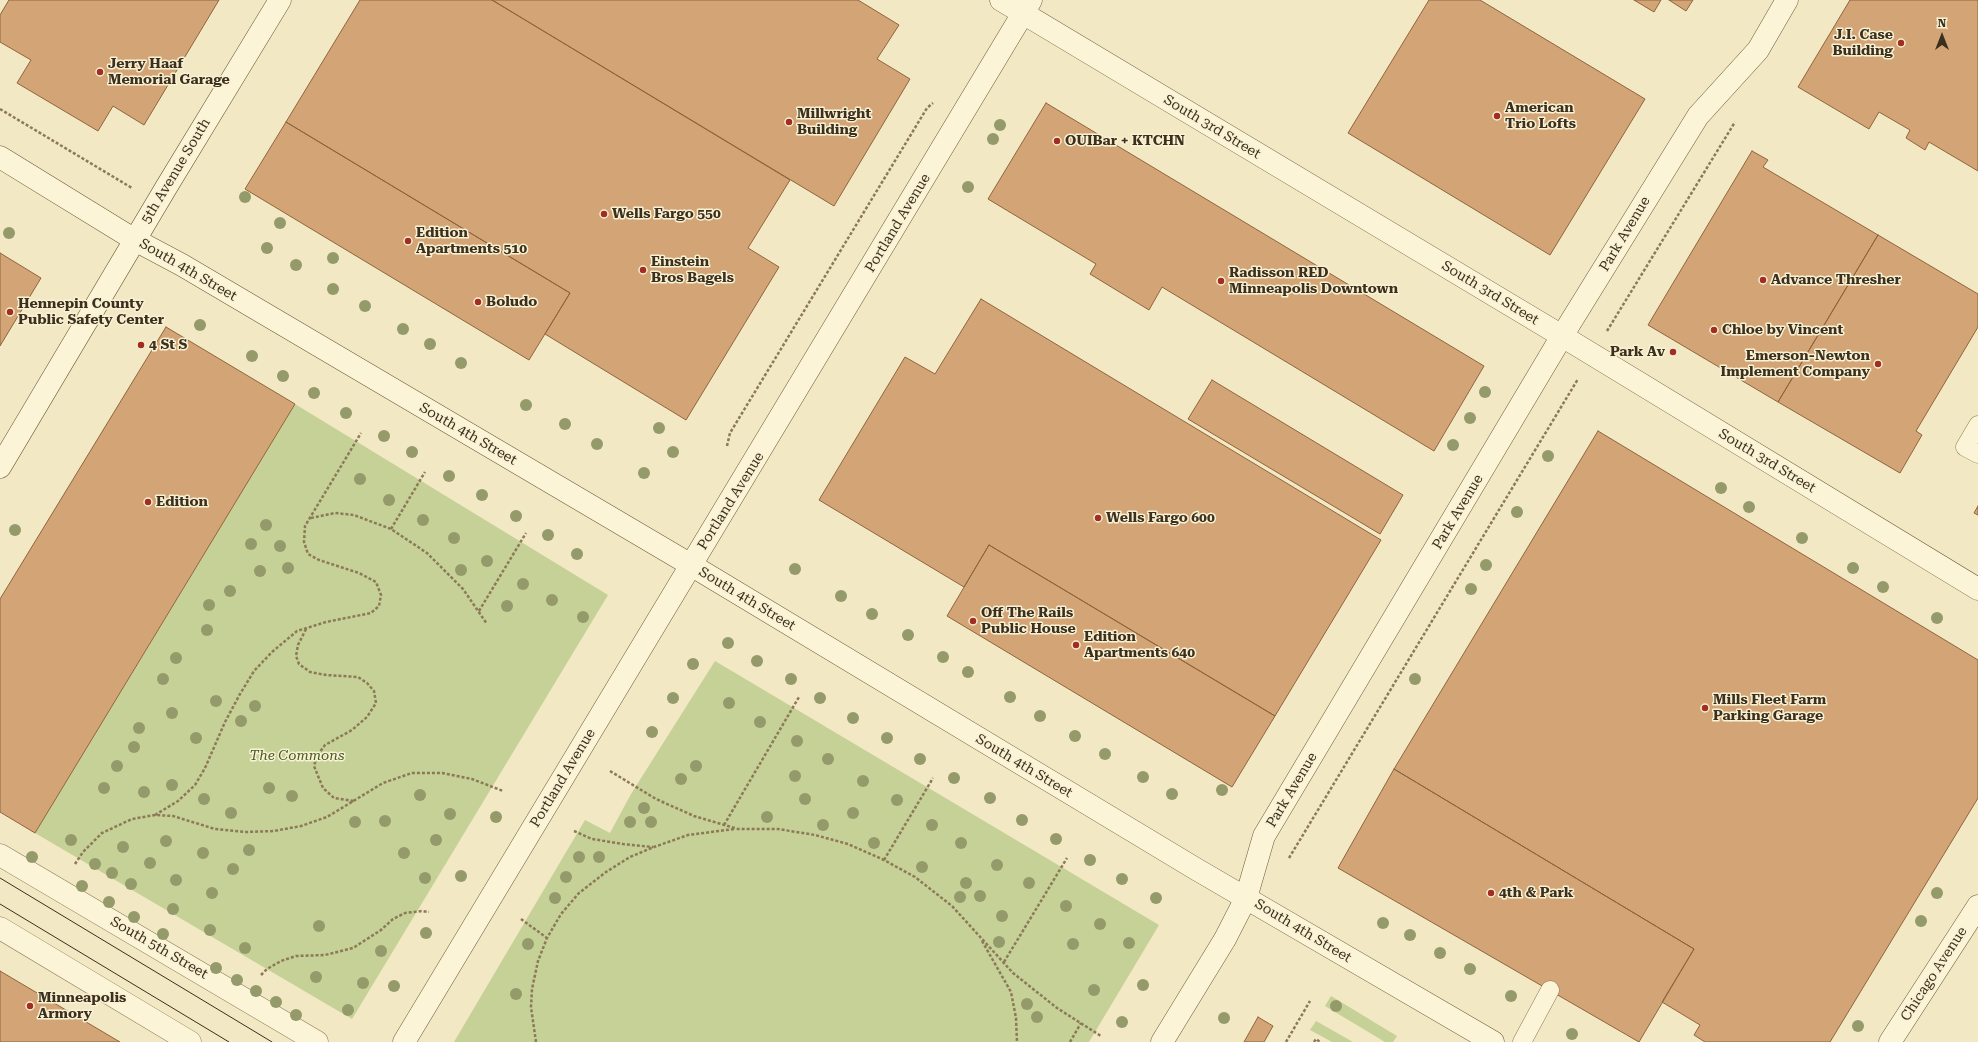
<!DOCTYPE html>
<html>
<head>
<meta charset="utf-8">
<style>
  body { margin:0 }
  #map { position:relative; width:1978px; height:1042px; overflow:hidden; background:#f2e8c3; font-family:"Roboto Serif",serif }
  canvas { display:block }
  .north { position:absolute; left:1922px; top:16px; width:40px; height:40px; -webkit-text-stroke:3px #f8f1d3; paint-order:stroke; rotate:0deg; font-size:11px; font-weight:700; line-height:16px; text-align:center; color:#3c2f1d }
  .north::after { content:''; display:block; margin:auto; width:14px; height:18px; background:#3c2f1d; clip-path:polygon(50% 0,100% 100%,50% 72%,0 100%) }
</style>
</head>
<body>
<div id="map">
<canvas width="1978" height="1042"></canvas>
<div class="north">N</div>
</div>
<script>
const ctx = document.querySelector('canvas').getContext('2d');
ctx.lineJoin = 'round';
function fillPath(path, color) { ctx.fillStyle = color; ctx.fill(path, 'evenodd'); }
const poly = rows => new Path2D(rows.map(r => 'M' + r).join(''));
function stroke(path, color, width, dash) { ctx.strokeStyle = color; ctx.lineWidth = width; ctx.lineCap = dash ? 'butt' : 'round'; ctx.setLineDash(dash || []); ctx.stroke(path); }
function label(font, color, halo, rows, align = 'center') {
  ctx.font = font + ' "Roboto Serif",serif'; ctx.lineWidth = 3; ctx.setLineDash([]); ctx.textBaseline = 'middle'; ctx.strokeStyle = halo; ctx.fillStyle = color; for (const [text, x, y, turn = 0] of rows) {
    ctx.save(); ctx.translate(x, y); ctx.rotate((+turn || 0) * Math.PI / 180); ctx.textAlign = isNaN(turn) ? turn : align; if (halo) ctx.strokeText(text, 0, 0); ctx.fillText(text, 0, 0); ctx.restore();
  }
}
fillPath(poly([
  [295,404,608,595,352,1019,35,833],
  [715,661,1159,925,1089,1042,454,1042,585,820,610,833,631,794],
  [1331,996,1397,1036,1393,1042,1385,1042,1325,1006],
  [1316,1021,1353,1042,1332,1042,1310,1030]
]), '#c5d196');
const building = poly([
  [9,0,219,0,144,125,113,106,98,131,17,83,31,60,0,42,0,15,9,0],
  [360,0,492,0,790,180,748,248,779,267,686,420,545,334,570,293,286,122,360,0],
  [492,0,858,0,899,25,877,59,910,79,834,206,492,0],
  [1429,0,1480,0,1645,99,1550,255,1348,133,1429,0],
  [1634,0,1661,0,1654,12,1634,0],
  [1669,0,1693,0,1686,11,1669,0],
  [1850,0,1978,0,1978,171,1929,142,1925,150,1906,138,1910,130,1879,112,1869,129,1798,87,1850,0],
  [1046,103,1484,366,1434,451,1162,287,1149,310,1090,274,1096,264,988,199,1046,103],
  [286,122,570,293,529,360,245,189,286,122],
  [1752,151,1768,160,1763,167,1878,235,1778,402,1648,325,1752,151],
  [1878,235,1978,294,1978,327,1916,431,1922,435,1900,473,1778,402,1878,235],
  [0,253,41,278,0,346,0,253],
  [981,299,1381,540,1275,716,989,545,964,587,819,500,905,357,935,374,981,299],
  [166,327,295,404,35,833,0,812,0,599,166,327],
  [1212,380,1403,495,1380,534,1188,419,1212,380],
  [1598,431,1978,660,1978,798,1830,1042,1705,1042,1694,1035,1700,1025,1662,1002,1694,949,1394,769,1598,431],
  [1978,506,1978,515,1974,513,1978,506],
  [989,545,1275,716,1232,787,947,616,989,545],
  [1394,769,1694,949,1639,1042,1338,868,1394,769],
  [0,971,120,1042,0,1042,0,971],
  [1258,1017,1273,1026,1264,1042,1244,1042,1258,1017]
]);
fillPath(building, '#d3a576');
stroke(building, '#8f643c', 1);
const lane = poly([
  [1978,425,1965,447,1978,454],
  [1522,1042,1550,990]
]);
const street = poly([
  [0,855,317,1042],
  [0,928,190,1042]
]);
const secondary = poly([
  [1001,0,1562,336,1978,589],
  [0,157,135,240,182,265,691,565,1196,869,1493,1042],
  [0,467,167,186,280,0],
  [404,1042,1031,0],
  [1162,1042,1225,939,1246,898,1264,836,1562,336,1698,116,1758,50,1787,0],
  [1890,1042,1978,906]
]);
stroke(lane, '#8d7958', 19);
stroke(street, '#8d7958', 23);
stroke(secondary, '#6f5a3b', 23);
stroke(poly([
  [0,109,132,188],
  [1607,331,1735,122],
  [727,446,730,433,927,108,933,103],
  [311,518,335,513,354,515,391,529,427,553,463,589,487,624],
  [391,529,425,472],
  [479,611,526,533],
  [306,629,298,645,296,656,299,664,310,672,326,675,358,677,367,683,374,691,376,703,367,717,352,730,325,745,317,756,314,766,323,788,334,798,354,801],
  [610,771,656,799,694,816,738,829,778,829,815,835,848,844,884,860,915,877,952,906,1013,973,1057,1008,1101,1036],
  [155,815,178,801,195,785,205,768,225,722,240,694,254,671,272,652,297,631,326,622,371,613,379,606,381,595,376,582,359,573,319,560,308,554,304,542,305,526,361,433],
  [724,825,799,697],
  [574,831,592,839,623,844,653,847],
  [1289,858,1578,379],
  [884,860,933,778],
  [75,864,83,852,102,833,132,819,155,815,173,816,215,829,245,832,274,831,301,826,327,817,383,783,412,773,442,773,472,779,503,791],
  [521,919,547,938],
  [982,941,1011,992,1016,1018,1017,1042],
  [1004,962,1067,858],
  [261,975,267,969,281,961,296,956,325,955,353,948,381,930,393,919,405,913,422,911,429,912],
  [536,1042,531,1007,532,989,538,961,547,938,561,914,579,893,606,872,630,857,654,847,688,835,734,829],
  [1070,1042,1081,1023],
  [1286,1042,1310,1001],
  [1314,1042,1316,1039,1320,1042]
]), '#8d7958', 2.5, [3, 2]);
stroke(lane, '#fbf4d7', 18);
stroke(street, '#fbf4d7', 22);
stroke(secondary, '#fbf4d7', 22);
stroke(poly([
  [0,878,272,1042],
  [0,904,229,1042]
]), '#3c2f1d', 1);
ctx.fillStyle = '#949a6a';
for (const [x, y] of [
  [1000,125],
  [993,139],
  [968,187],
  [245,197],
  [280,223],
  [9,233],
  [267,248],
  [333,258],
  [296,265],
  [333,289],
  [365,306],
  [200,325],
  [403,329],
  [430,344],
  [252,356],
  [461,363],
  [283,376],
  [1485,392],
  [314,393],
  [526,405],
  [346,413],
  [1470,418],
  [565,424],
  [659,428],
  [384,436],
  [597,444],
  [1453,445],
  [412,452],
  [673,452],
  [1548,456],
  [644,473],
  [449,476],
  [360,479],
  [1721,488],
  [482,495],
  [389,500],
  [1749,507],
  [1517,512],
  [516,516],
  [423,520],
  [266,525],
  [15,530],
  [548,535],
  [454,538],
  [1802,538],
  [251,544],
  [280,546],
  [577,554],
  [487,561],
  [1486,565],
  [288,568],
  [1853,568],
  [795,569],
  [461,570],
  [260,571],
  [523,584],
  [1883,587],
  [1471,589],
  [230,591],
  [841,596],
  [552,600],
  [209,605],
  [507,606],
  [872,614],
  [583,617],
  [1937,618],
  [207,630],
  [908,635],
  [728,643],
  [943,657],
  [176,658],
  [757,661],
  [693,664],
  [968,672],
  [163,679],
  [791,679],
  [1415,679],
  [1010,697],
  [673,698],
  [820,698],
  [216,701],
  [729,703],
  [255,706],
  [172,713],
  [1040,716],
  [853,718],
  [241,721],
  [760,722],
  [139,728],
  [652,732],
  [1075,736],
  [196,738],
  [887,738],
  [797,741],
  [134,747],
  [1105,754],
  [828,759],
  [920,759],
  [117,766],
  [696,766],
  [795,776],
  [1143,777],
  [954,778],
  [681,779],
  [863,781],
  [172,785],
  [104,788],
  [269,788],
  [1222,790],
  [144,792],
  [1172,794],
  [420,795],
  [292,796],
  [990,798],
  [204,799],
  [805,799],
  [897,800],
  [644,808],
  [231,813],
  [853,813],
  [450,814],
  [496,817],
  [767,817],
  [1022,820],
  [385,821],
  [355,822],
  [630,822],
  [651,822],
  [823,825],
  [932,825],
  [1056,839],
  [71,840],
  [436,840],
  [166,841],
  [874,843],
  [961,843],
  [123,847],
  [249,850],
  [203,853],
  [404,853],
  [32,857],
  [579,857],
  [599,857],
  [1090,860],
  [150,863],
  [95,864],
  [997,865],
  [922,867],
  [233,869],
  [112,873],
  [461,876],
  [566,877],
  [425,878],
  [1122,879],
  [176,880],
  [966,883],
  [1029,883],
  [131,884],
  [82,886],
  [212,893],
  [1937,893],
  [980,896],
  [960,897],
  [555,898],
  [1156,898],
  [109,902],
  [1066,906],
  [173,909],
  [1002,916],
  [134,917],
  [1921,921],
  [1383,923],
  [1100,924],
  [319,926],
  [210,930],
  [426,933],
  [163,934],
  [1410,935],
  [999,942],
  [1129,943],
  [528,944],
  [1073,944],
  [245,948],
  [381,951],
  [1440,953],
  [216,968],
  [1470,969],
  [316,977],
  [237,980],
  [363,983],
  [1143,985],
  [394,986],
  [1094,990],
  [256,991],
  [516,994],
  [1511,996],
  [276,1002],
  [1027,1004],
  [1336,1006],
  [348,1010],
  [296,1015],
  [1037,1017],
  [1224,1018],
  [1122,1022],
  [1858,1026],
  [1572,1034]
]) { ctx.beginPath(); ctx.arc(x, y, 6, 0, 2 * Math.PI); ctx.fill(); }
for (const [x, y, r, color] of [
  [1901,43,4,"#a12d23"],
  [100,72,4,"#a12d23"],
  [1497,116,4,"#a12d23"],
  [789,122,4,"#a12d23"],
  [1057,141,4,"#a12d23"],
  [604,214,4,"#a12d23"],
  [408,241,4,"#a12d23"],
  [643,270,4,"#a12d23"],
  [1763,280,4,"#a12d23"],
  [1221,281,4,"#a12d23"],
  [478,302,4,"#a12d23"],
  [10,312,4,"#a12d23"],
  [1714,330,4,"#a12d23"],
  [141,345,4,"#a12d23"],
  [1673,352,4,"#a12d23"],
  [1878,364,4,"#a12d23"],
  [148,502,4,"#a12d23"],
  [1098,518,4,"#a12d23"],
  [973,621,4,"#a12d23"],
  [1076,645,4,"#a12d23"],
  [1705,708,4,"#a12d23"],
  [1491,893,4,"#a12d23"],
  [30,1006,4,"#a12d23"]
]) { const dot = new Path2D(); dot.arc(x, y, r, 0, 2 * Math.PI); ctx.fillStyle = color; ctx.fill(dot); stroke(dot, '#f8f1d3', 1.5); }
label('bold 14px', '#3c2f1d', '#f8f1d3', [
  ["J.I. Case",1893,35,"right"],
  ["Building",1893,51,"right"],
  ["Jerry Haaf",108,64],
  ["Memorial Garage",108,80],
  ["American",1505,108],
  ["Trio Lofts",1505,124],
  ["Millwright",797,114],
  ["Building",797,130],
  ["OUIBar + KTCHN",1065,141],
  ["Wells Fargo 550",612,214],
  ["Edition",416,233],
  ["Apartments 510",416,249],
  ["Einstein",651,262],
  ["Bros Bagels",651,278],
  ["Radisson RED",1229,273],
  ["Minneapolis Downtown",1229,289],
  ["Advance Thresher",1771,280],
  ["Boludo",486,302],
  ["Hennepin County",18,304],
  ["Public Safety Center",18,320],
  ["Chloe by Vincent",1722,330],
  ["4 St S",149,345],
  ["Park Av",1665,352,"right"],
  ["Emerson-Newton",1870,356,"right"],
  ["Implement Company",1870,372,"right"],
  ["Edition",156,502],
  ["Wells Fargo 600",1106,518],
  ["Off The Rails",981,613],
  ["Public House",981,629],
  ["Edition",1084,637],
  ["Apartments 640",1084,653],
  ["Mills Fleet Farm",1713,700],
  ["Parking Garage",1713,716],
  ["4th & Park",1499,893],
  ["Minneapolis",38,998],
  ["Armory",38,1014]
], 'left');
label('14px', '#3c2f1d', '#f8f1d3', [
  ["South 3rd Street",1212,127,31],
  ["5th Avenue South",176,171,-59],
  ["Portland Avenue",898,223,-59],
  ["Park Avenue",1625,234,-59],
  ["South 4th Street",188,270,30],
  ["South 3rd Street",1490,293,31],
  ["South 4th Street",468,434,30],
  ["South 3rd Street",1767,461,31],
  ["Portland Avenue",731,501,-58],
  ["Park Avenue",1458,512,-59],
  ["South 4th Street",747,599,31],
  ["South 4th Street",1024,766,31],
  ["Portland Avenue",563,778,-59],
  ["Park Avenue",1292,790,-59],
  ["South 4th Street",1303,931,31],
  ["South 5th Street",159,948,30],
  ["Chicago Avenue",1934,974,-57]
]);
label('italic 14px', '#475a22', '#f8f1d3', [
  ["The Commons",297,756]
]);
</script>
</body>
</html>
